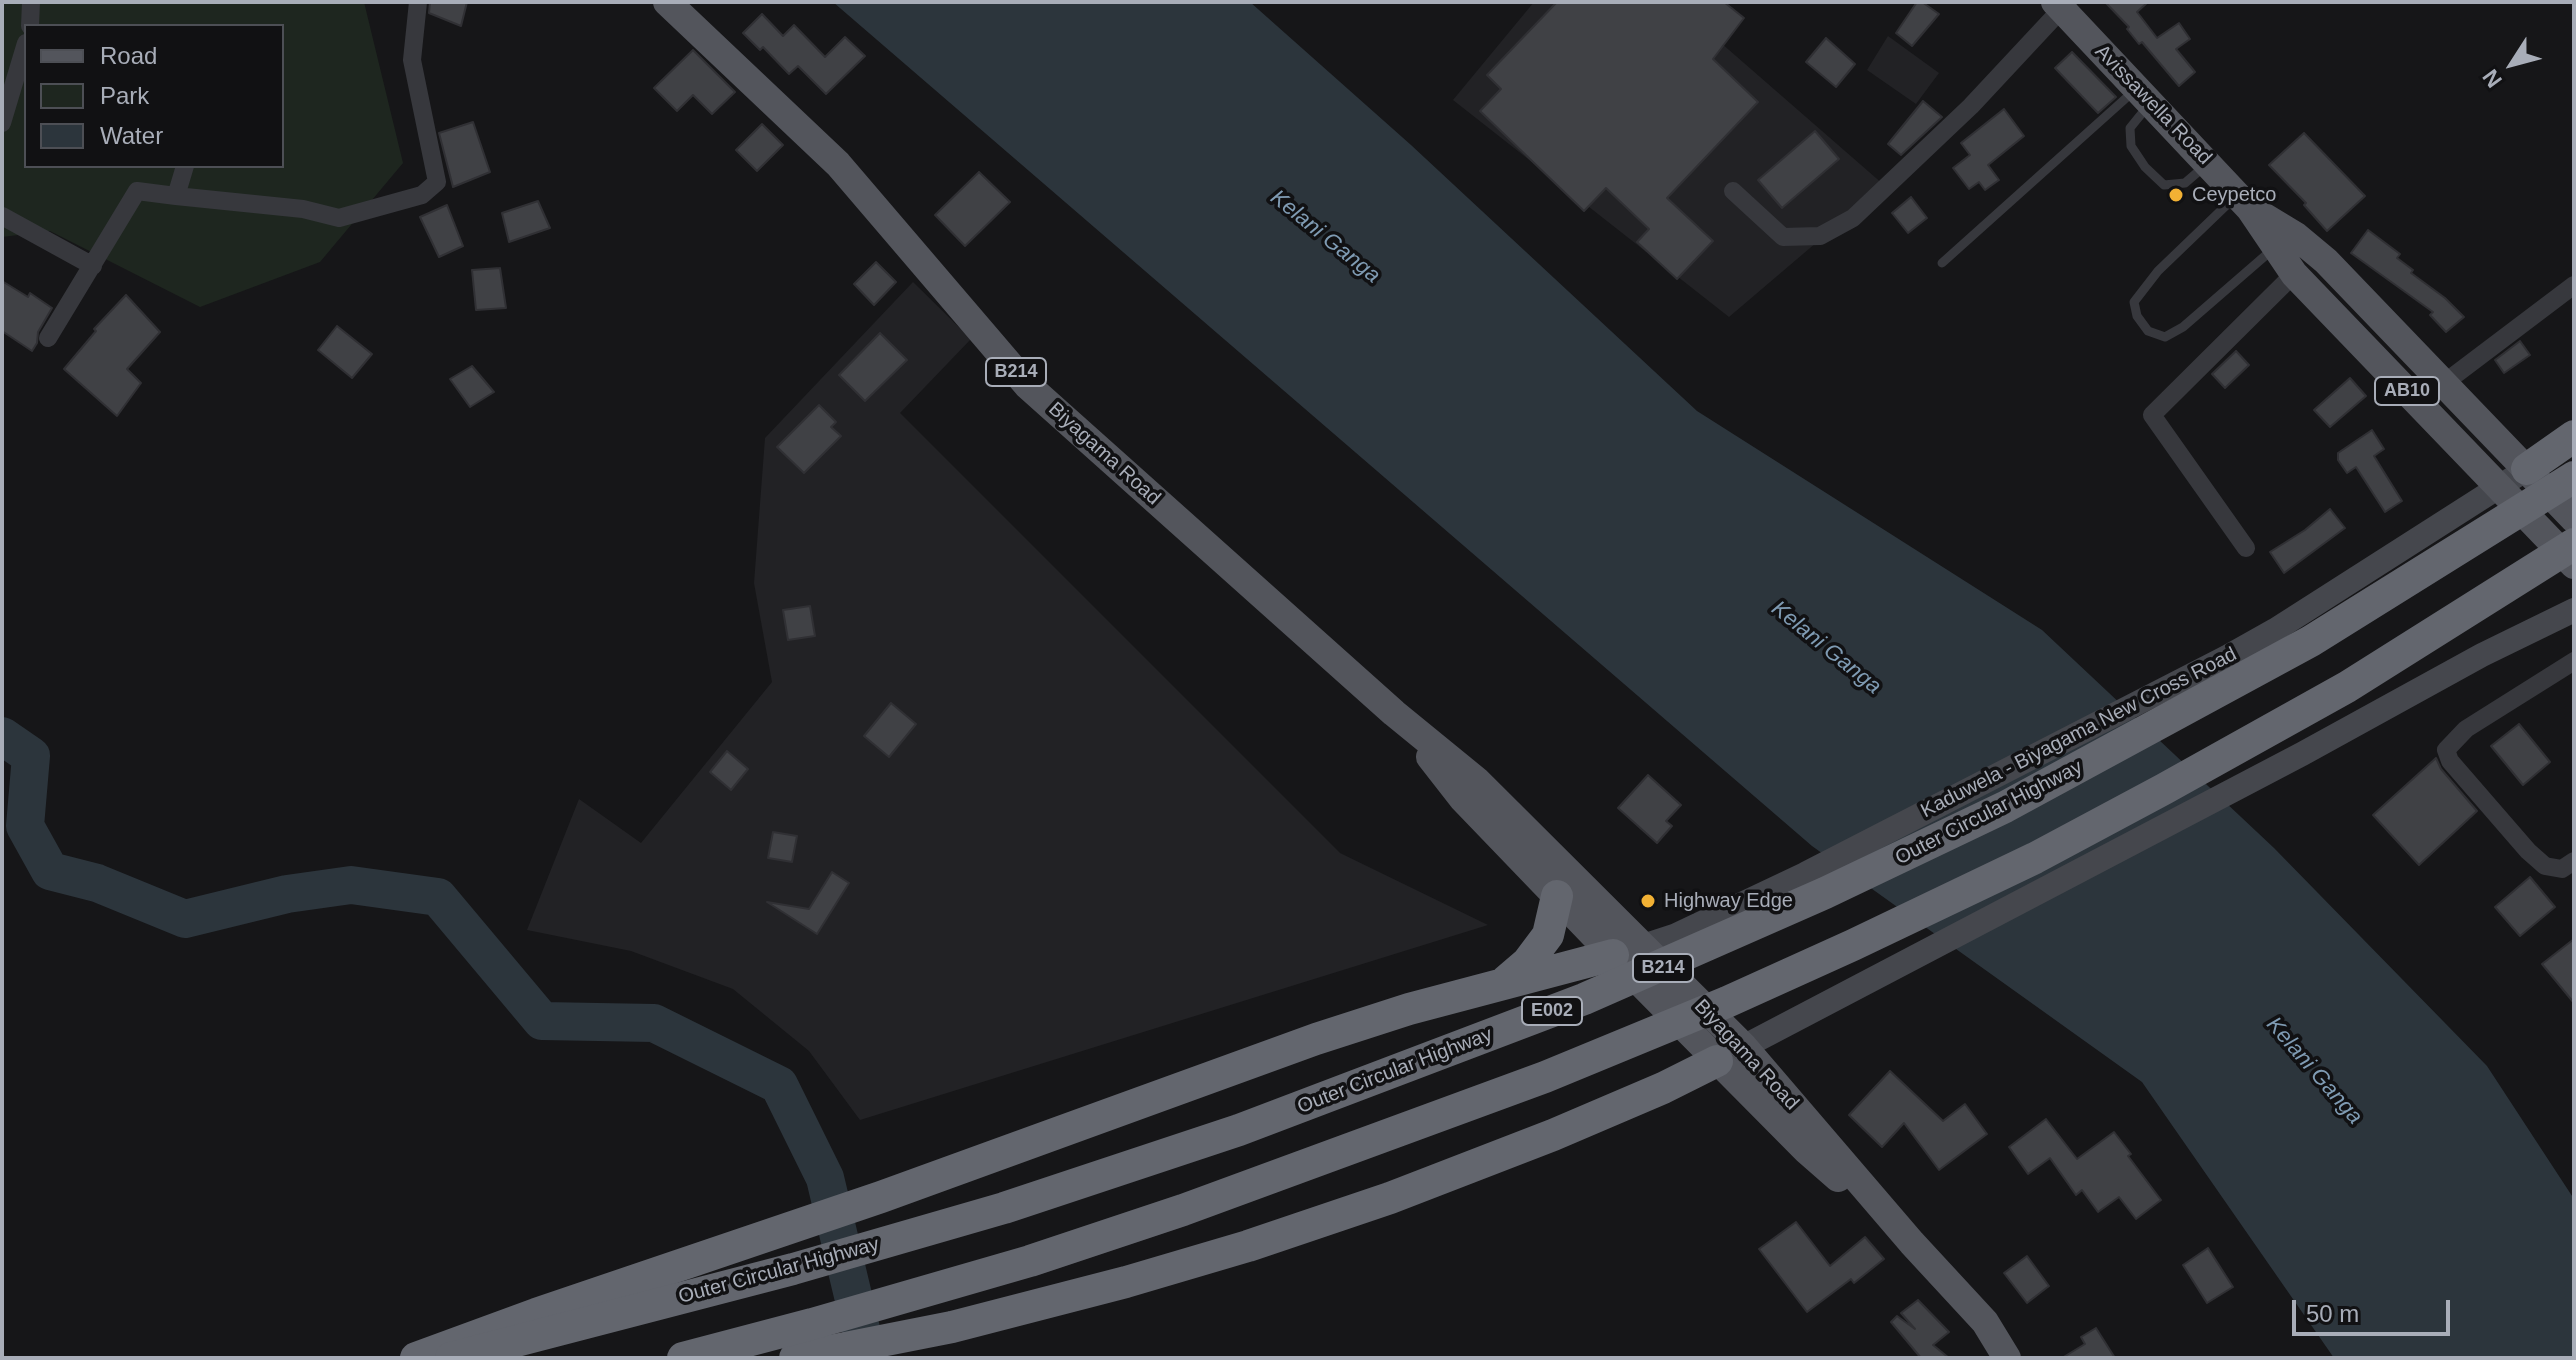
<!DOCTYPE html>
<html>
<head>
<meta charset="utf-8">
<style>
  body { margin:0 }
  #map { position:relative; width:2576px; height:1360px; overflow:hidden; background:#161618; font-family:Helvetica,sans-serif }
  canvas { display:block }
  .frame { position:absolute; inset:0; border:4px solid #a8adb8; pointer-events:none }
  .legend { position:absolute; left:24px; top:24px; width:260px; height:144px; box-sizing:border-box; background:#111113; border:2px solid #4d4f55; margin:0; padding:10px 14px; list-style:none; font-size:24px; color:#a8adb8 }
  .legend li { display:flex; align-items:center; gap:16px; height:40px }
  .legend b { width:40px; border:2px solid #4d4f55 }
  .north { position:absolute; left:2472px; top:24px; width:80px; height:80px; -webkit-text-stroke:6px #111113; paint-order:stroke; rotate:234deg; font-size:22px; font-weight:700; line-height:32px; text-align:center; color:#a8adb8 }
  .north::after { content:''; display:block; margin:auto; width:28px; height:36px; background:#a8adb8; clip-path:polygon(50% 0,100% 100%,50% 72%,0 100%) }
  .scale { position:absolute; left:2292px; top:1300px; width:158px; height:36px; box-sizing:border-box; border:4px solid #a8adb8; border-top:0; padding-left:10px; font-size:24px; line-height:28px; white-space:nowrap; color:#a8adb8; -webkit-text-stroke:6px #111113; paint-order:stroke }
</style>
</head>
<body>
<div id="map">
<canvas width="2576" height="1360"></canvas>
<div class="frame"></div>
<ul class="legend">
<li><b style="height:10px;background:#53555c"></b>Road</li>
<li><b style="height:22px;background:#1e261f"></b>Park</li>
<li><b style="height:22px;background:#2c353c"></b>Water</li>
</ul>
<div class="north">N</div>
<div class="scale">50 m</div>
</div>
<script>
const ctx = document.querySelector('canvas').getContext('2d');
ctx.lineJoin = 'round';
function fillPath(path, color) { ctx.fillStyle = color; ctx.fill(path, 'evenodd'); }
const poly = rows => new Path2D(rows.map(r => 'M' + r).join(''));
function stroke(path, color, width, dash) { ctx.strokeStyle = color; ctx.lineWidth = width; ctx.lineCap = dash ? 'butt' : 'round'; ctx.setLineDash(dash || []); ctx.stroke(path); }
function label(font, color, halo, rows, align = 'center') {
  ctx.font = font + ' Helvetica,sans-serif'; ctx.lineWidth = 7; ctx.setLineDash([]); ctx.textBaseline = 'middle'; ctx.strokeStyle = halo; ctx.fillStyle = color; for (const [text, x, y, turn = 0] of rows) {
    ctx.save(); ctx.translate(x, y); ctx.rotate((+turn || 0) * Math.PI / 180); ctx.textAlign = isNaN(turn) ? turn : align; if (halo) ctx.strokeText(text, 0, 0); ctx.fillText(text, 0, 0); ctx.restore();
  }
}
fillPath(poly([
  [1534,2,1674,2,1884,185,1729,317,1453,100],
  [1888,36,1939,73,1916,104,1867,70],
  [913,282,971,339,900,413,1340,853,1488,925,860,1120,809,1051,733,989,631,951,527,930,579,799,641,843,772,682,754,583,765,438]
]), '#222225');
fillPath(poly([
  [2,2,364,2,403,163,320,262,200,307,50,231,2,237],
  [26,26,282,26,282,166,26,166]
]), '#1e261f');
fillPath(poly([
  [833,2,1250,2,1411,145,1697,411,2042,630,2274,848,2487,1066,2574,1199,2574,1358,2334,1358,2142,1082,1812,846]
]), '#2c353c');
stroke(poly([
  [2,736,31,756,25,826,50,871,97,883,185,919,287,894,351,885,438,897,542,1021,654,1023,779,1085,825,1178,865,1346]
]), '#2c353c', 38);
const building = poly([
  [430,2,467,2,461,26,429,13,430,2],
  [1557,2,1724,2,1744,18,1713,59,1758,102,1667,198,1713,241,1677,279,1637,242,1649,229,1606,188,1584,211,1480,111,1501,89,1487,75,1557,2],
  [1917,2,1922,2,1939,14,1912,46,1896,33,1917,2],
  [2105,2,2148,2,2137,12,2157,38,2179,23,2190,39,2176,49,2195,72,2179,86,2142,42,2139,44,2127,29,2129,27,2105,2],
  [762,14,783,36,794,25,825,57,845,37,865,56,826,94,798,66,789,74,763,47,760,50,743,33,762,14],
  [1826,38,1855,64,1836,87,1806,62,1826,38],
  [693,50,735,92,712,114,693,95,677,111,654,88,693,50],
  [2072,52,2116,97,2098,113,2055,68,2072,52],
  [1923,101,1942,117,1901,155,1888,144,1923,101],
  [2004,109,2024,136,1988,165,1999,180,1985,190,1979,182,1969,189,1953,168,1970,155,1961,143,2004,109],
  [473,122,490,172,453,187,439,133,473,122],
  [762,124,783,145,757,171,736,150,762,124],
  [1815,131,1839,159,1782,208,1758,180,1815,131],
  [2304,133,2365,196,2327,231,2304,205,2306,203,2269,165,2304,133],
  [979,172,1010,202,965,246,935,215,979,172],
  [1911,197,1927,218,1908,233,1892,213,1911,197],
  [538,201,550,228,509,242,502,213,538,201],
  [447,205,463,246,439,257,420,217,447,205],
  [2368,230,2400,254,2397,258,2413,270,2411,273,2445,298,2464,317,2446,332,2430,315,2433,312,2351,253,2368,230],
  [876,262,896,282,874,305,854,284,876,262],
  [500,268,506,308,476,310,472,270,500,268],
  [2,281,28,297,30,293,52,308,38,332,37,343,32,351,2,331,2,281],
  [126,295,160,332,127,369,141,383,117,416,64,369,96,331,94,329,126,295],
  [337,326,372,354,352,378,318,350,337,326],
  [880,333,907,360,865,401,839,375,880,333],
  [2520,341,2530,355,2504,373,2495,360,2520,341],
  [2236,351,2249,365,2225,388,2212,374,2236,351],
  [472,366,494,392,470,407,450,379,472,366],
  [2350,378,2366,396,2330,427,2314,410,2350,378],
  [819,405,836,422,831,427,841,436,804,473,777,447,819,405],
  [2372,430,2384,449,2374,456,2402,501,2385,512,2356,467,2347,473,2338,460,2338,453,2372,430],
  [2330,509,2345,528,2284,573,2270,552,2305,530,2330,509],
  [810,606,815,636,788,640,783,610,810,606],
  [891,703,916,724,889,757,864,736,891,703],
  [2519,724,2550,762,2523,785,2491,746,2519,724],
  [727,751,748,769,731,790,710,772,727,751],
  [2436,758,2441,769,2477,811,2419,865,2373,815,2436,758],
  [1648,775,1681,805,1666,821,1672,826,1657,843,1618,808,1648,775],
  [773,832,797,836,792,862,768,858,773,832],
  [832,872,849,883,817,934,767,902,809,909,832,872],
  [2530,877,2555,907,2520,936,2495,907,2530,877],
  [2574,939,2574,1003,2542,964,2574,939],
  [1890,1071,1943,1121,1965,1104,1987,1134,1939,1170,1904,1123,1882,1147,1849,1115,1890,1071],
  [2046,1119,2077,1159,2114,1132,2131,1154,2128,1156,2161,1200,2136,1219,2119,1197,2098,1212,2082,1190,2076,1195,2050,1158,2028,1174,2009,1147,2046,1119],
  [1796,1222,1830,1266,1865,1237,1884,1259,1854,1283,1851,1279,1807,1312,1759,1249,1796,1222],
  [2208,1248,2233,1287,2207,1303,2183,1265,2208,1248],
  [2027,1256,2049,1286,2027,1303,2004,1273,2027,1256],
  [1918,1300,1949,1332,1933,1345,1949,1358,1921,1358,1891,1322,1897,1316,1915,1329,1901,1313,1918,1300],
  [2096,1328,2115,1358,2062,1358,2085,1344,2081,1337,2096,1328]
]);
fillPath(building, '#404145');
stroke(building, '#303034', 2);
stroke(poly([
  [2147,107,2130,128,2131,146,2145,167,2164,185,2185,183,2206,165],
  [2235,197,2158,271,2134,302,2137,316,2148,331,2165,337,2183,327,2273,249],
  [1942,263,2135,90]
]), '#37383d', 9);
stroke(poly([
  [30,26,31,2],
  [2,123,26,43],
  [1733,191,1783,237,1820,236,1853,218,1971,106,2068,2],
  [176,196,303,209,339,218,422,195,437,182,412,60,418,2],
  [2,216,93,266],
  [48,338,137,191,176,196,185,166],
  [2443,384,2574,285],
  [2246,548,2152,415,2294,274],
  [2574,661,2466,729,2446,750,2450,761,2528,851,2545,866,2562,869,2574,861]
]), '#37383d', 18);
stroke(poly([
  [1628,951,1674,936,1805,874,2227,657,2275,630,2527,469],
  [1730,1054,2302,754,2482,655,2574,610]
]), '#45474d', 24);
stroke(poly([
  [667,2,838,164,1027,385,1394,713,1476,780,1744,1047,1912,1243,1985,1322,2007,1358],
  [2055,2,2250,209,2294,274,2574,565],
  [2258,213,2296,236,2326,261,2574,519],
  [1430,757,1462,798,1613,955,1806,1150,1838,1178]
]), '#53555c', 28);
stroke(poly([
  [2527,469,2574,436],
  [1506,981,1527,963,1548,935,1557,896],
  [416,1358,536,1314,881,1197,1316,1039,1409,1009,1613,955],
  [795,1358,952,1327,1126,1282,1248,1246,1390,1198,1553,1135,1663,1088,1717,1061]
]), '#63666e', 32);
stroke(poly([
  [451,1358,793,1269,1004,1208,1239,1130,1584,999,1825,893,2005,807,2311,641,2574,477],
  [683,1358,812,1324,1030,1261,1183,1210,1545,1077,1727,1002,1853,945,2035,858,2164,789,2347,687,2574,544]
]), '#63666e', 32);
for (const [x, y, r, color] of [
  [2176,195,8,"#f2b134"],
  [1648,901,8,"#f2b134"]
]) { const dot = new Path2D(); dot.arc(x, y, r, 0, 2 * Math.PI); ctx.fillStyle = color; ctx.fill(dot); stroke(dot, '#111113', 3); }
for (const [x, y, w] of [
  [1016,372,60],
  [2407,391,64],
  [1663,968,60],
  [1552,1011,60]
]) { const box = new Path2D(); box.roundRect(x - w / 2, y - 14, w, 28, 6); ctx.fillStyle = '#111113'; ctx.fill(box); stroke(box, '#a8adb8', 2); }
label('bold 18px', '#a8adb8', null, [
  ["B214",1016,372],
  ["AB10",2407,391],
  ["B214",1663,968],
  ["E002",1552,1011]
]);
label('20px', '#a8adb8', '#111113', [
  ["Avissawella Road",2153,105,46],
  ["Biyagama Road",1104,454,42],
  ["Kaduwela - Biyagama New Cross Road",2079,733,-27],
  ["Outer Circular Highway",1989,813,-27],
  ["Biyagama Road",1746,1055,47],
  ["Outer Circular Highway",1395,1071,-21],
  ["Outer Circular Highway",779,1271,-15]
]);
label('20px', '#a8adb8', '#111113', [
  ["Ceypetco",2192,195],
  ["Highway Edge",1664,901]
], 'left');
label('italic 22px', '#7f9bb3', '#111113', [
  ["Kelani Ganga",1325,237,39],
  ["Kelani Ganga",1826,648,39],
  ["Kelani Ganga",2314,1071,49]
]);
</script>
</body>
</html>
